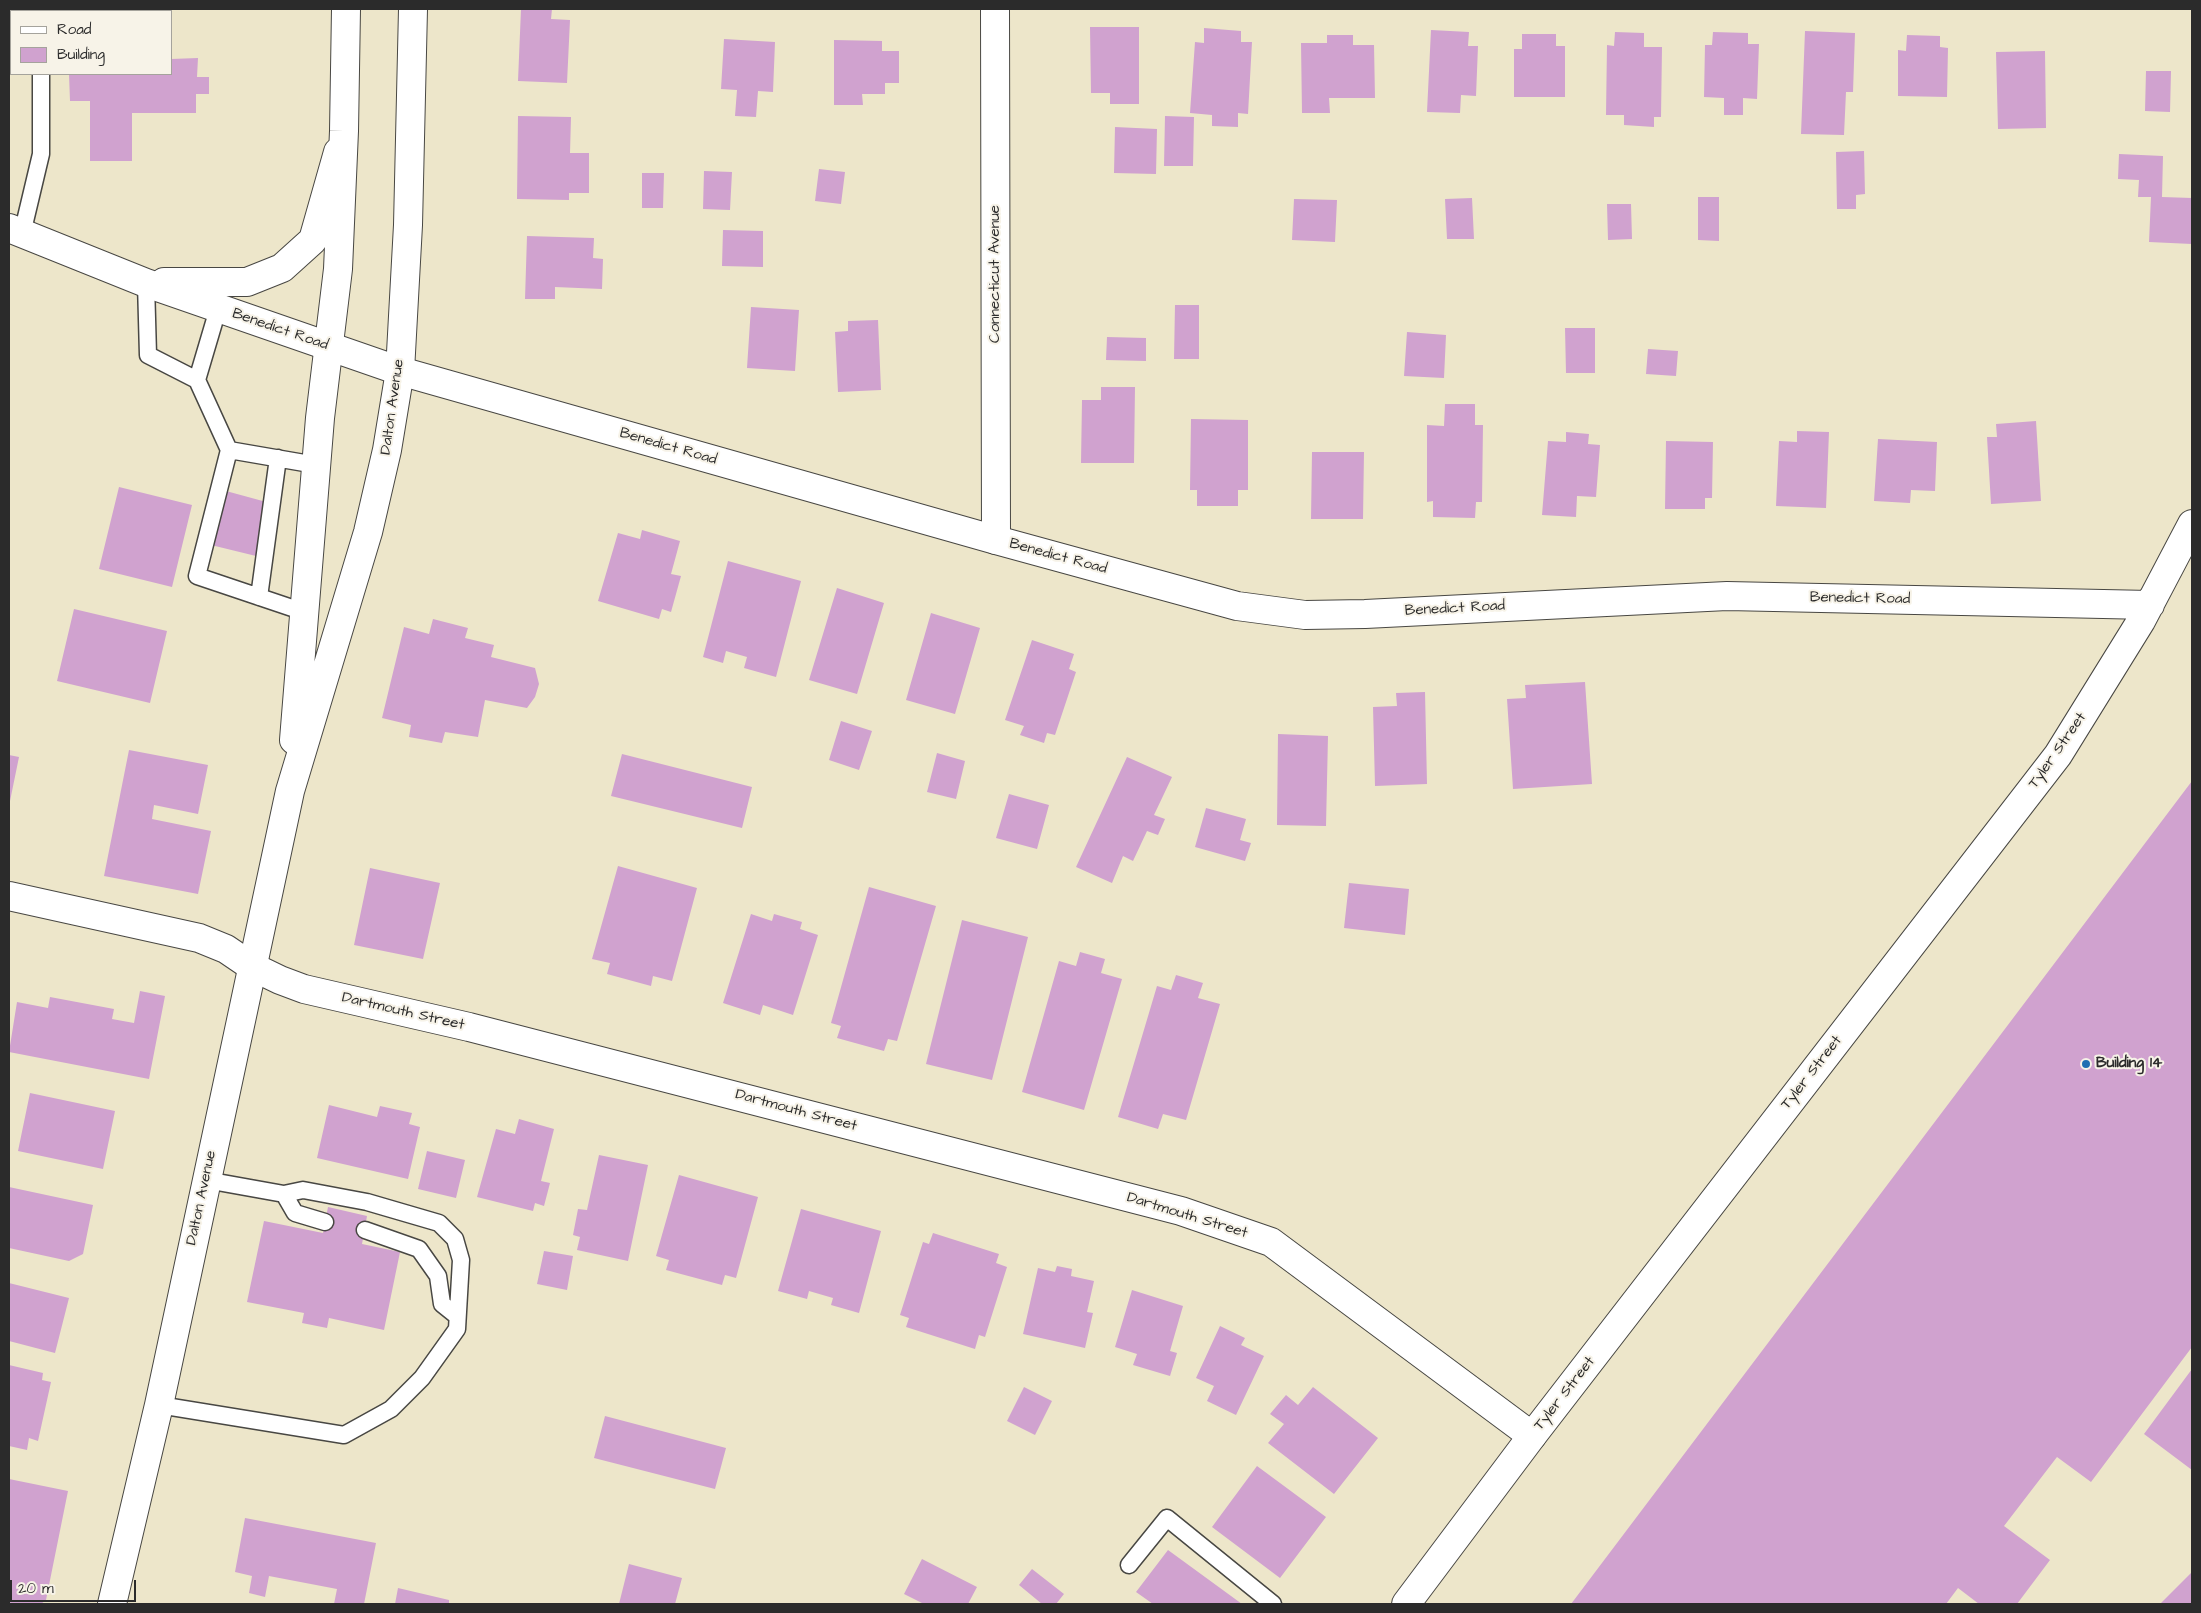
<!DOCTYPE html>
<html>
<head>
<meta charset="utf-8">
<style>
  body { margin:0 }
  #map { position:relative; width:2201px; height:1613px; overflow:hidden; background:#ede6ca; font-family:"Architects Daughter",sans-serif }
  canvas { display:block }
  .frame { position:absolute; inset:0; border:10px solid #2b2b2b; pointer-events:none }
  .legend { position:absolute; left:10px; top:10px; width:162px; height:65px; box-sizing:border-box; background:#f7f3e8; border:1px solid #a5a39c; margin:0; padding:6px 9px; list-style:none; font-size:15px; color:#2b2b2b }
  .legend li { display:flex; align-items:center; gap:10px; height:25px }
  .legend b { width:25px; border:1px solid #a5a39c }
  .scale { position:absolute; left:10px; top:1580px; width:126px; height:22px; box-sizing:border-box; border:2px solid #2b2b2b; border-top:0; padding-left:6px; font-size:15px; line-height:18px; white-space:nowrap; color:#2b2b2b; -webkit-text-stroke:4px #f7f3e8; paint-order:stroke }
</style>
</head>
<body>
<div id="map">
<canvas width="2201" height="1613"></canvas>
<div class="frame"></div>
<ul class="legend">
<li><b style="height:6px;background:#fff"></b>Road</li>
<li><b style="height:14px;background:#d0a2cf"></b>Building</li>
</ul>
<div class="scale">20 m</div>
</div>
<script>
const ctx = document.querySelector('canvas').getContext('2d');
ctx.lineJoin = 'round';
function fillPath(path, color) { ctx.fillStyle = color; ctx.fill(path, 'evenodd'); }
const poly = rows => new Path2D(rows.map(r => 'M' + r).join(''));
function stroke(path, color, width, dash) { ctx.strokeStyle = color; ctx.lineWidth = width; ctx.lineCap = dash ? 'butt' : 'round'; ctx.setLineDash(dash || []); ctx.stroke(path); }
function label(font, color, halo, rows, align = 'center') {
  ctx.font = font + ' "Architects Daughter",sans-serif'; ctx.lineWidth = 4; ctx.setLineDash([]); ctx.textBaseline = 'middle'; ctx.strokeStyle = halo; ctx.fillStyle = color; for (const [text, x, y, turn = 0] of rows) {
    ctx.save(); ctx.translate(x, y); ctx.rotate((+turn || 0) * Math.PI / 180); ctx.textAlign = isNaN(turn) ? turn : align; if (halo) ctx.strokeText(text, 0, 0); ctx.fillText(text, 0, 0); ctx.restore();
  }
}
fillPath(poly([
  [101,9,159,9,159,11,101,11],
  [521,9,552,9,551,19,570,20,567,83,518,81],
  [1090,27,1139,27,1139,104,1110,104,1110,93,1091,93],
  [1204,28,1241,31,1241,42,1252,42,1248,114,1238,113,1238,127,1212,126,1212,115,1190,113,1195,42,1204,43],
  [1431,30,1469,32,1468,46,1478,46,1476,96,1461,95,1460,113,1427,112],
  [1805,31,1855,33,1853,92,1846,92,1844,135,1801,134],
  [1615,32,1644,33,1644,47,1662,47,1661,117,1654,117,1654,127,1624,125,1624,115,1606,115,1607,45,1614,46],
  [1713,32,1748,33,1748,44,1759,44,1757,99,1743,98,1743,115,1724,115,1724,98,1704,97,1705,45,1712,45],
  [1522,34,1556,34,1556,46,1565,46,1565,97,1514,97,1514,49,1522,49],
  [1327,35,1353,35,1353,45,1374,45,1375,98,1329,98,1330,113,1302,113,1301,43,1327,43],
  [1907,35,1940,36,1940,47,1948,48,1947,97,1898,96,1898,50,1906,51],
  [724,39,775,42,773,92,758,91,756,117,735,116,737,90,721,89],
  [834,40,882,41,882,51,899,51,899,83,885,83,885,94,862,94,863,105,834,105],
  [2045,51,2046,128,1998,129,1996,52],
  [198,58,197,77,209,77,209,94,196,94,196,113,132,113,132,161,90,161,90,101,70,101,69,74,171,74,171,59],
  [2146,71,2171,71,2170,112,2145,111],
  [518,116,571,117,570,153,589,153,589,193,569,193,569,200,517,199],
  [1165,116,1194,117,1193,166,1164,166],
  [1115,127,1157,129,1156,174,1114,173],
  [1864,151,1865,194,1856,195,1856,209,1837,209,1836,152],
  [2119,154,2163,156,2162,197,2192,198,2192,244,2149,242,2151,197,2138,197,2139,180,2118,179],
  [819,169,845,172,841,204,815,201],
  [704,171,732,172,730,210,703,209],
  [642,173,664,173,663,208,642,208],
  [1698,197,1719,197,1719,241,1698,240],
  [1472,198,1474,239,1447,239,1445,199],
  [1294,199,1337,200,1335,242,1292,240],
  [1607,204,1631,204,1632,239,1608,240],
  [723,230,763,231,763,267,722,266],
  [527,236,594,238,593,258,603,259,602,289,555,287,555,299,525,299],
  [1175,305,1199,305,1199,359,1174,359],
  [751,307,799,310,795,371,747,368],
  [878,320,881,390,838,392,835,332,848,331,848,321],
  [1565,328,1595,328,1595,373,1566,373],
  [1407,332,1446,335,1444,378,1404,376],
  [1107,337,1146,338,1146,361,1106,360],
  [1648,349,1678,351,1676,376,1646,374],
  [1101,387,1135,387,1134,463,1081,463,1082,400,1101,400],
  [1445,404,1475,404,1475,425,1483,425,1482,502,1476,502,1475,518,1433,517,1433,501,1427,502,1427,425,1444,426],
  [1191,419,1248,420,1248,490,1238,490,1238,506,1197,506,1197,490,1190,490],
  [2036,421,2041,501,1991,504,1987,437,1997,437,1996,424],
  [1797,431,1829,432,1826,508,1776,506,1779,441,1797,442],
  [1566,432,1589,434,1588,444,1600,445,1596,497,1577,496,1576,517,1542,515,1548,441,1566,442],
  [1878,439,1937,442,1935,491,1911,490,1910,503,1874,501],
  [1666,441,1713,442,1712,498,1705,498,1705,509,1665,509],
  [1312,452,1364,452,1363,519,1311,519],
  [119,487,192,505,172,587,99,569],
  [226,491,270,503,256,556,211,545],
  [642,530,680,541,671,574,681,576,671,612,662,609,659,619,598,601,618,533,640,539],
  [728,561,801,581,776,677,744,668,747,657,726,651,723,663,703,657],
  [837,588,884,603,857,694,809,680],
  [74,609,167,631,150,703,57,681],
  [931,613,980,628,955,714,906,700],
  [433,619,468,628,465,638,494,645,491,657,535,668,539,684,535,697,527,708,485,700,478,737,445,732,442,743,409,737,411,725,382,718,404,627,429,634],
  [1032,640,1074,654,1069,669,1076,672,1055,735,1047,733,1044,743,1020,735,1024,726,1005,720],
  [1585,682,1592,784,1513,789,1507,699,1526,698,1525,685],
  [1425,692,1427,784,1375,786,1373,707,1397,706,1396,693],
  [841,721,872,731,859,770,829,760],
  [1278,734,1328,736,1326,826,1277,825],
  [129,750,208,765,198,814,154,805,152,819,211,831,198,894,104,876],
  [937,753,965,761,956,799,927,792],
  [622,754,752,787,742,828,611,796],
  [9,755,19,757,10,801,9,801],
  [1127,757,1172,777,1154,815,1165,819,1158,835,1147,831,1133,861,1123,856,1112,883,1076,867],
  [2192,781,2192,1347,2091,1482,2057,1457,2004,1526,2050,1560,2017,1604,1979,1604,1958,1588,1946,1604,1571,1604],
  [1009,794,1049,805,1037,849,996,838],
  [1206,808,1246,819,1240,840,1251,843,1245,861,1195,847],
  [618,866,697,888,672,981,653,976,651,986,607,974,610,963,592,959],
  [370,868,440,883,423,959,354,945],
  [1349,883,1409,889,1405,935,1344,928],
  [869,887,936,906,897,1041,888,1039,884,1051,837,1038,841,1026,831,1023],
  [751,914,772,921,774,914,802,922,800,929,818,935,793,1015,763,1005,760,1015,723,1003],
  [962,920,1028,937,992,1080,926,1064],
  [1080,952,1105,959,1101,973,1122,979,1084,1110,1022,1092,1059,961,1076,966],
  [1176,975,1203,983,1198,998,1220,1004,1186,1120,1163,1114,1158,1129,1118,1117,1157,986,1171,990],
  [140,991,165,996,149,1079,9,1052,17,1002,48,1008,50,997,114,1009,112,1019,134,1023],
  [30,1093,115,1111,103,1169,18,1151],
  [329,1105,377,1117,380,1106,412,1113,409,1124,420,1127,408,1179,317,1158],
  [519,1119,554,1129,541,1181,550,1183,544,1206,535,1203,533,1211,477,1197,496,1129,515,1134],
  [427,1151,465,1160,456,1198,418,1189],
  [599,1155,648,1165,628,1261,577,1250,580,1237,573,1235,578,1209,587,1210],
  [679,1175,758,1197,736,1278,725,1275,722,1285,666,1270,669,1260,656,1256],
  [9,1187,93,1205,83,1254,69,1261,9,1248],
  [328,1207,367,1216,362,1244,400,1252,384,1330,329,1318,327,1328,302,1323,304,1313,247,1302,264,1221,323,1233],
  [801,1209,881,1231,859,1313,831,1305,833,1298,809,1291,807,1299,778,1291],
  [933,1233,999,1254,996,1263,1007,1267,985,1337,979,1335,975,1349,906,1327,909,1318,900,1315,923,1242,929,1244],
  [544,1251,573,1256,567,1290,537,1284],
  [1057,1266,1072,1269,1071,1276,1094,1281,1087,1312,1093,1313,1085,1348,1023,1334,1038,1268,1055,1272],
  [9,1283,69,1298,55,1353,9,1341],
  [1132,1290,1183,1306,1170,1351,1177,1353,1170,1376,1133,1365,1137,1354,1115,1347],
  [1220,1326,1245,1338,1241,1345,1264,1356,1236,1415,1207,1401,1214,1386,1196,1378],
  [9,1365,43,1373,42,1380,51,1382,38,1441,29,1438,27,1450,9,1446],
  [2192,1369,2192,1470,2144,1434],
  [1024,1387,1052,1401,1035,1435,1007,1421],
  [1313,1387,1378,1438,1334,1494,1268,1443,1284,1424,1270,1414,1286,1395,1298,1405],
  [605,1416,726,1448,715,1489,594,1458],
  [1257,1466,1326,1517,1280,1578,1212,1527],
  [9,1479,68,1491,46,1600,41,1604,9,1604],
  [245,1518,376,1543,364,1604,334,1604,337,1589,269,1576,265,1597,249,1593,252,1576,235,1572],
  [1168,1550,1242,1604,1153,1604,1136,1592],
  [922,1559,977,1587,968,1604,924,1604,904,1594],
  [629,1564,682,1578,675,1604,619,1604],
  [1032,1569,1064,1594,1056,1604,1042,1604,1019,1585],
  [2192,1572,2192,1604,2160,1604],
  [398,1588,449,1600,449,1604,395,1604]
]), '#d0a2cf');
const lane = poly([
  [42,11,42,9],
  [22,234,41,154,41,74],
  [146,283,148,355,197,380],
  [218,309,197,380,229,450],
  [259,597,278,458],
  [304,612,197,576,229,450,316,465],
  [284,1194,295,1213,325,1222],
  [365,1230,419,1249,438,1276,442,1304,457,1316],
  [159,1405,344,1435,391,1409,422,1378,457,1329,461,1260,455,1239,439,1223,367,1202,303,1190,284,1194,206,1180],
  [1129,1565,1167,1518,1273,1604]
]);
const street = poly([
  [995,9,996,540],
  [9,896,199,938,226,949,251,966,280,980,304,989,469,1027,1181,1211,1271,1242,1532,1436]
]);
const secondary = poly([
  [9,228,146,283,400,371,996,540,1237,606,1305,615,1365,614,1727,596,2150,605],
  [164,282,247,282,282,268,313,240,338,152],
  [1406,1604,1532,1436,2058,755,2141,621,2192,524]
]);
const primary = poly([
  [294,740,320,418,338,269,344,131,346,9],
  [112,1604,159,1405,290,791,368,532,387,450,400,371,408,225,413,9]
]);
stroke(lane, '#484743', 19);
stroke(street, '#484743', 30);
stroke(secondary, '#484743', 30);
stroke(primary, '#484743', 30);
stroke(lane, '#fff', 16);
stroke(street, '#fff', 28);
stroke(secondary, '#fff', 28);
stroke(primary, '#fff', 28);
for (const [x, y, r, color] of [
  [2086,1064,5,"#1f6fb2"]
]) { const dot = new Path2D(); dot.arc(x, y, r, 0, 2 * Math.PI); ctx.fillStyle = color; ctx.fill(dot); stroke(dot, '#f7f3e8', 2); }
label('15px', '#2b2b2b', '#f7f3e8', [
  ["Connecticut Avenue",996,274,-90],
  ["Benedict Road",280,330,19],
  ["Dalton Avenue",393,407,-82],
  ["Benedict Road",668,447,16],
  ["Benedict Road",1058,557,15],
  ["Benedict Road",1860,599,1],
  ["Benedict Road",1455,609,-3],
  ["Tyler Street",2058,751,-55],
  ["Dartmouth Street",403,1012,13],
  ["Tyler Street",1812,1073,-52],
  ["Dartmouth Street",796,1111,15],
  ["Dalton Avenue",202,1198,-78],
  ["Dartmouth Street",1187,1216,17],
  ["Tyler Street",1565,1394,-52]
]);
label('bold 15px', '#2b2b2b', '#f7f3e8', [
  ["Building 14",2096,1064]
], 'left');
</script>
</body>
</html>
